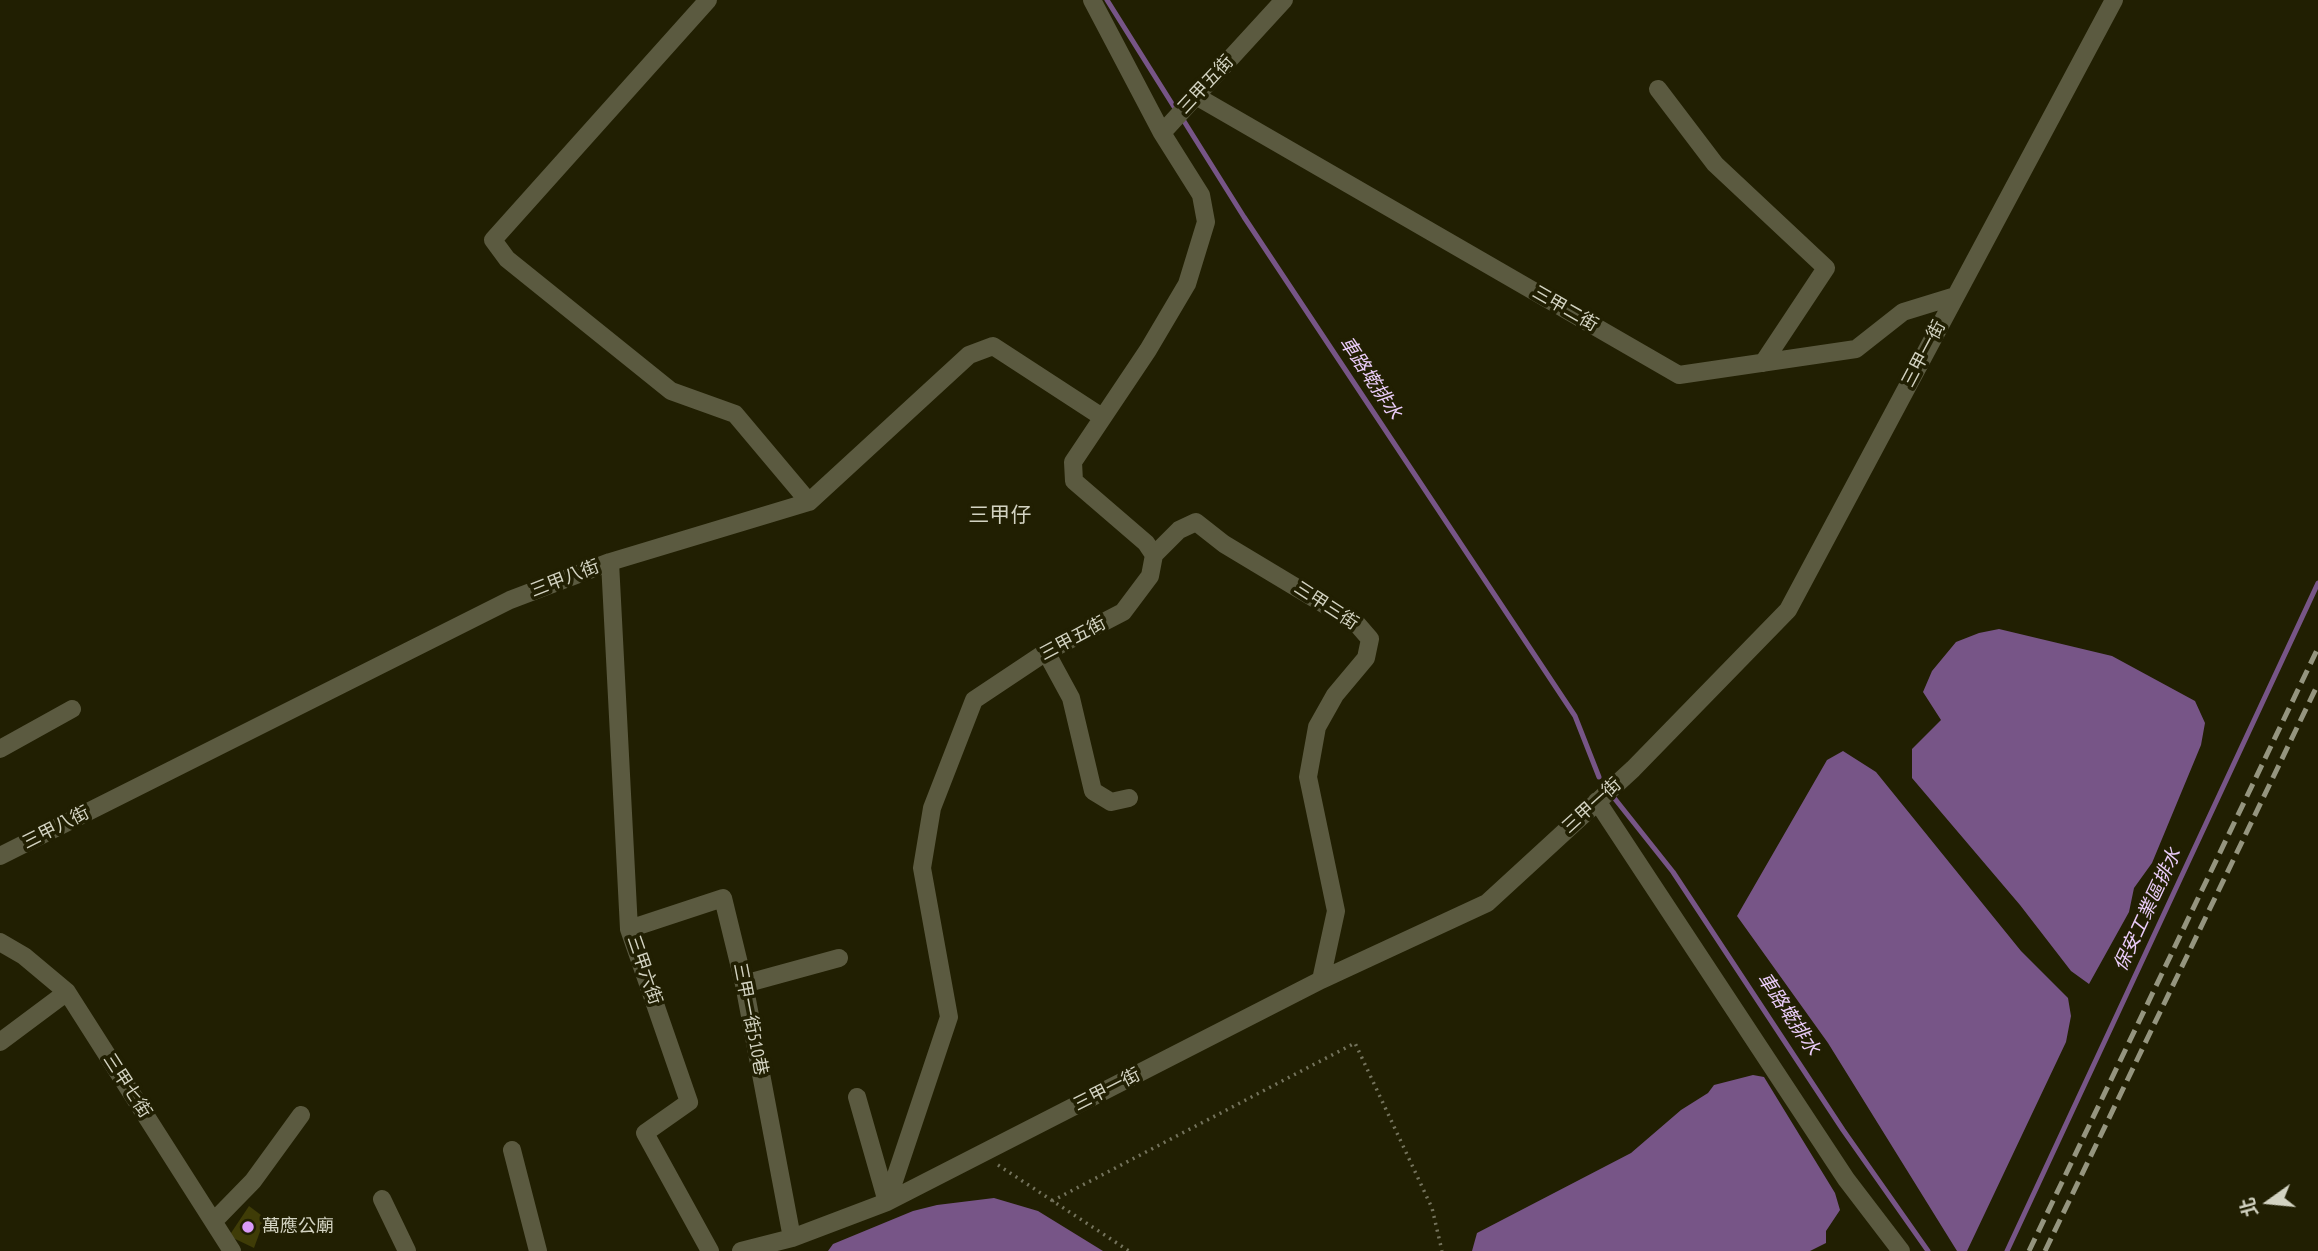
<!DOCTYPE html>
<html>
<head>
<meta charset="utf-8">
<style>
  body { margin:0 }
  #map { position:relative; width:2318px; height:1251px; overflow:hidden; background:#211f02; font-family:"PT Sans Narrow","Noto Sans TC",sans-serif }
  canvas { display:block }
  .north { position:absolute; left:2234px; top:1167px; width:70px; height:70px; -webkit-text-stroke:5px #211f02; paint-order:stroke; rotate:255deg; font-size:19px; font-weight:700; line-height:28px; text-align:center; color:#d3d3c2 }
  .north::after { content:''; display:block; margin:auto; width:24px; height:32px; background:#d3d3c2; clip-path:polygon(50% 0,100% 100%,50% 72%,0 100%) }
</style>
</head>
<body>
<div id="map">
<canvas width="2318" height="1251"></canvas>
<div class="north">北</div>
</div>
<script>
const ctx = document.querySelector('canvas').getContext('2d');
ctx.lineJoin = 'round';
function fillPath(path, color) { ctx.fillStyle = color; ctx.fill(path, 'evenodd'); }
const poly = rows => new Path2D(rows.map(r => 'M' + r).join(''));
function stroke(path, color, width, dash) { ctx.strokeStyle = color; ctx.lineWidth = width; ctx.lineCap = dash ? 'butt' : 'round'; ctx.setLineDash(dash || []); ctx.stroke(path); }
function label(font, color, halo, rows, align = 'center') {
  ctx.font = font + ' "PT Sans Narrow","Noto Sans TC",sans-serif'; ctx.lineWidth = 7; ctx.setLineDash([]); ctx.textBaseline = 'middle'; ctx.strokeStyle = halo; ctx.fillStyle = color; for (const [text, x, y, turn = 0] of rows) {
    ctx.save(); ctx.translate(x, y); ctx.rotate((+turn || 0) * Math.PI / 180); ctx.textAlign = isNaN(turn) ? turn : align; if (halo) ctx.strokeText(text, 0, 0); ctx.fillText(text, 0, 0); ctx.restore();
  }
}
fillPath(poly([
  [1999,629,2112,656,2195,701,2205,723,2201,745,2152,863,2134,888,2129,912,2089,984,2071,971,2020,905,1912,778,1912,749,1941,720,1923,692,1932,671,1956,642,1979,633],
  [1843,751,1876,772,2021,951,2068,998,2071,1016,2066,1042,1967,1251,1957,1251,1828,1043,1737,916,1827,760],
  [1753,1075,1764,1077,1835,1193,1840,1210,1826,1231,1826,1243,1810,1251,1472,1251,1477,1233,1631,1153,1681,1110,1708,1093,1714,1085],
  [994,1198,1038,1211,1103,1251,828,1251,833,1244,913,1211,937,1205]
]), '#775587');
stroke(poly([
  [1107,0,1176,110],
  [1182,118,1244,217,1575,716,1599,777],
  [1615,799,1673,872,1843,1130,1928,1251],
  [2007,1251,2318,583]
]), '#775587', 5);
fillPath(poly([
  [249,1206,265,1218,254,1248,229,1236]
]), '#3f3c07');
stroke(poly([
  [998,1165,1129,1251],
  [1052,1201,1355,1043,1432,1208,1442,1251]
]), '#74735c', 3.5, [2, 5]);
stroke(poly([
  [708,0,493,240,507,259,671,391,735,414,809,502],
  [1092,0,1162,133],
  [1658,89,1715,164,1826,268,1763,363],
  [1196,96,1679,375,1856,349,1903,312,1955,296],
  [1154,555,1179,530,1196,522,1224,544,1357,624,1370,639,1366,658,1335,695,1317,727,1308,777,1336,911,1321,980],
  [610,562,629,929,689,1102,645,1133,710,1251],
  [1046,652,1071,698,1093,791,1111,802,1129,798],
  [0,749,72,709],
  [1597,801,1846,1179,1901,1251],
  [0,856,510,600,610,562,809,502,969,355,993,346,1102,417],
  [629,929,723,898,744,984,792,1238],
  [0,942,24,956,67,992,232,1251],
  [744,984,839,958],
  [0,1042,67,992],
  [857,1097,887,1202],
  [512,1150,538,1251],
  [382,1199,407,1251],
  [887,1202,949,1017,922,868,932,808,974,700,1046,652,1123,612,1150,576,1154,555,1146,543,1074,481,1073,462,1148,350,1187,284,1206,222,1201,195,1162,133,1284,0],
  [214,1221,253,1181,301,1115],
  [741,1251,792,1238,887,1202,1321,980,1487,903,1633,769,1788,610,2114,0]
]), '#5b5a40', 18);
stroke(poly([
  [2029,1251,2318,648],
  [2045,1251,2318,684]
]), '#95957f', 5, [14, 7]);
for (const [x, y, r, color] of [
  [248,1227,7,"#d99af7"]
]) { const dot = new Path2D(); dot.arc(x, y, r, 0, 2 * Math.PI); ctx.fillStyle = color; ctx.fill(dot); stroke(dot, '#211f02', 2.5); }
label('18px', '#d3d3c2', '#211f02', [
  ["三甲五街",1206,85,-47],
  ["三甲二街",1565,309,30],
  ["三甲一街",1924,354,-62],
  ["三甲八街",565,579,-21],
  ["三甲三街",1326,606,33],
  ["三甲五街",1073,639,-28],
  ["三甲一街",1592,806,-42],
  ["三甲八街",56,828,-27],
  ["三甲六街",644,970,71],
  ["三甲一街510巷",750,1019,79],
  ["三甲七街",127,1086,57],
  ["三甲一街",1107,1090,-27]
]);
label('18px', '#d3d3c2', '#211f02', [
  ["萬應公廟",262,1227]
], 'left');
label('italic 19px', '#eaccf9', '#211f02', [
  ["車路墘排水",1370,378,56],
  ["保安工業區排水",2148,910,-65],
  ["車路墘排水",1788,1014,56]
]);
label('21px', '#d3d3c2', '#211f02', [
  ["三甲仔",1000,516]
]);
</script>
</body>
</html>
